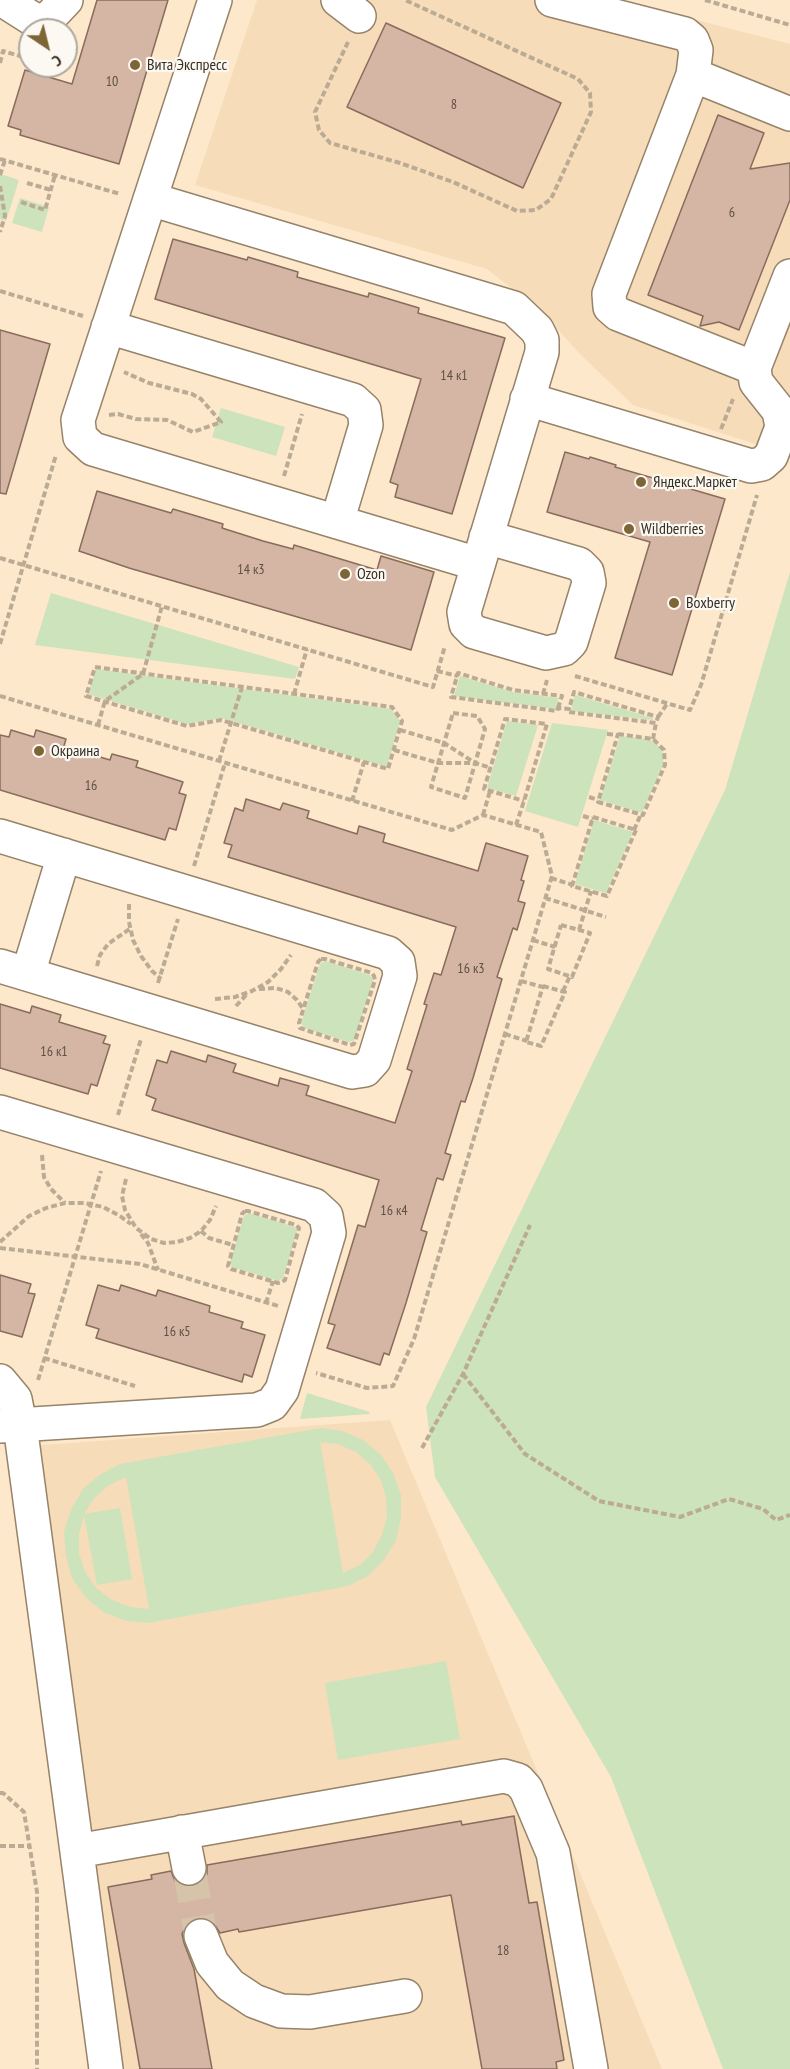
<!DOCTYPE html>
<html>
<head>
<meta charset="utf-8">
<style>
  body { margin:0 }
  #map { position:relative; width:790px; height:2069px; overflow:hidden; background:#fde8cb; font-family:"PT Sans Narrow",sans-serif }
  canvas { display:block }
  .north { position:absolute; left:18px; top:18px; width:60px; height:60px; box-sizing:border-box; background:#fcf8f2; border:2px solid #ada8a0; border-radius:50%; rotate:145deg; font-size:16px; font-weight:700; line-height:24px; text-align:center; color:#372f24 }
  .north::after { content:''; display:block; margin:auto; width:21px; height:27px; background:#7d6535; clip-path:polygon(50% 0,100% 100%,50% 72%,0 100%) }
</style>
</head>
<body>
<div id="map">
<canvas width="790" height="2069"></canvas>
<div class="north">С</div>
</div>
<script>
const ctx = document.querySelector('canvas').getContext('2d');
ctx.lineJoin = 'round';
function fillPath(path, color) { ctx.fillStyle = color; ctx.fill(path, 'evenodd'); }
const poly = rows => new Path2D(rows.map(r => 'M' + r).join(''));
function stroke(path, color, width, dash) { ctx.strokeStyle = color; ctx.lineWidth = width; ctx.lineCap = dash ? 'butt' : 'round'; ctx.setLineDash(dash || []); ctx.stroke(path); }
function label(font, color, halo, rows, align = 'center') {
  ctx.font = font + ' "PT Sans Narrow",sans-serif'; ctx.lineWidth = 4.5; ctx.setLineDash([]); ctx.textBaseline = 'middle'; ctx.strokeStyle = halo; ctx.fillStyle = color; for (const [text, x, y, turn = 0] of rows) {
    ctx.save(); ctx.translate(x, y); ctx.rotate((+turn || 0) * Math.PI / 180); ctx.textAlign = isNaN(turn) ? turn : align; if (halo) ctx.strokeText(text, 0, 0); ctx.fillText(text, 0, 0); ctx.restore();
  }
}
fillPath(poly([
  [257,0,618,0,790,44,790,455,633,405,578,352,543,313,487,269,195,185],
  [390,1420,662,2069,97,2069,14,1447]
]), '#f6dcb9');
fillPath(poly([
  [0,174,19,180,6,221,0,219],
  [20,198,49,207,42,232,12,223],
  [221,408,285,427,276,456,212,437],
  [790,572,790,2069,723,2069,611,1777,435,1477,426,1407,725,790],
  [51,593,299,667,295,679,35,645],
  [96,669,391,709,400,721,387,767,222,718,187,724,88,694],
  [460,676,513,692,559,698,556,709,454,696],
  [575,695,653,718,653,720,571,711],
  [507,721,538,725,516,796,487,788],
  [552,723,608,730,578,827,525,811],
  [620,736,647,739,655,743,661,748,663,756,663,765,642,813,600,800],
  [594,820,633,832,606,893,575,884],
  [325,961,370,975,373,980,355,1040,349,1042,304,1028,301,1023,320,964],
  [249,1213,295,1227,297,1232,283,1278,278,1281,232,1267,230,1262,244,1216],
  [307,1393,370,1412,369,1414,300,1419],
  [321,1428,342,1431,363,1440,381,1455,393,1473,401,1495,401,1518,396,1540,384,1560,368,1576,348,1586,148,1623,127,1621,105,1613,86,1598,72,1578,66,1556,64,1532,71,1510,83,1489,101,1474,120,1464],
  [320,1442,338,1444,356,1452,370,1464,381,1480,386,1498,387,1517,382,1535,373,1552,360,1565,343,1573],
  [126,1477,149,1608,149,1609,130,1607,112,1600,96,1588,85,1572,79,1554,79,1534,84,1515,97,1585,132,1579,120,1508,84,1514,94,1498,109,1485],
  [446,1661,460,1739,338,1760,325,1683]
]), '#cce3bb');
const building = poly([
  [97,0,168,0,119,164,20,135,21,130,8,126,25,70,72,84,97,0],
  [386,23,561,103,523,188,347,107,386,23],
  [718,115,764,133,750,169,790,163,790,200,739,330,719,322,700,326,703,316,648,295,718,115],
  [173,239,247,260,248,257,298,272,297,277,368,297,369,293,419,308,418,313,505,338,452,514,395,497,398,485,390,482,421,379,155,299,173,239],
  [0,330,50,344,6,494,0,493,0,330],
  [565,452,589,459,590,457,616,465,615,467,725,499,672,675,615,658,650,542,547,512,565,452],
  [97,491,171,513,173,509,223,524,222,528,263,541,293,549,294,545,377,570,381,556,434,572,411,650,129,568,79,551,97,491],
  [11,730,34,737,36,730,66,739,64,746,110,760,112,754,138,761,136,767,183,782,179,793,186,795,176,830,169,828,165,840,0,790,0,735,9,737,11,730],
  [246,799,280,810,283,803,309,811,307,818,357,834,359,826,385,834,383,842,478,871,486,843,528,856,521,880,524,881,518,901,525,903,517,930,513,928,497,977,502,979,473,1078,465,1102,461,1101,445,1153,451,1155,443,1180,437,1178,421,1230,427,1232,406,1303,389,1355,384,1353,380,1365,327,1348,335,1325,328,1323,348,1258,358,1225,365,1227,379,1180,152,1110,156,1099,146,1095,157,1060,167,1063,171,1051,206,1062,208,1055,236,1064,233,1072,278,1086,280,1078,309,1086,306,1095,395,1123,412,1071,407,1069,427,1005,424,1004,434,973,441,975,456,927,228,857,232,845,224,843,235,808,243,811,246,799],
  [0,1004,30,1013,32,1006,61,1015,59,1022,106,1036,103,1043,110,1045,97,1086,91,1084,88,1094,0,1068,0,1004],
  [0,1275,31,1284,28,1293,35,1294,22,1337,0,1331,0,1275],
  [98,1285,119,1291,121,1285,156,1296,158,1290,210,1306,209,1312,243,1322,241,1328,265,1335,252,1377,244,1374,242,1382,96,1338,99,1329,86,1325,98,1285],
  [514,1816,529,1903,537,1902,564,2060,556,2062,557,2069,482,2069,451,1895,239,1932,238,1929,220,1933,212,1921,203,1917,193,1919,186,1925,182,1934,184,1943,194,1969,212,2069,140,2069,108,1887,152,1879,151,1875,171,1871,175,1881,182,1885,192,1886,202,1882,207,1874,207,1865,461,1821,462,1825,514,1816]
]);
fillPath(building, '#d5b5a4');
stroke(building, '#886c5c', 1.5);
stroke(poly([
  [189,1868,201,1936]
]), '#d5c3aa', 33, [33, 16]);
const minor = poly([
  [3,0,36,21,49,18,66,0],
  [215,0,78,420,80,437,93,449,478,564],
  [338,0,359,16],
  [552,0,685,34,692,40,696,50,693,75,609,294,610,307,618,314,754,368],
  [693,75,790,114],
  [150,199,514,308,537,330,542,340,542,352,464,612,466,624,474,632,546,653,564,649,571,642,589,583,587,572,579,564,486,537],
  [108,327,353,400,364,410,366,425,337,522],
  [527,399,751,466,762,464,771,456,782,427,779,411,756,382,754,368,790,276],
  [0,836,388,953,398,962,400,976,374,1060,365,1070,352,1072,0,966],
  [28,974,64,855],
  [0,1112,314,1205,326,1216,329,1233,282,1390,272,1404,257,1410,0,1426],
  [0,1381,15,1399,20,1425,106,2069],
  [182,1832,189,1868],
  [77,1851,504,1776,518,1780,526,1789,553,1853,591,2069],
  [201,1936,212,1963,230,1985,254,2001,281,2011,310,2012,405,1996]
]);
stroke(minor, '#968369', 36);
stroke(poly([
  [705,0,790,25],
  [348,42,315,112,319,130,330,143,400,163,453,182,517,211,536,210,551,199,591,112,590,93,578,79,405,0],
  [0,63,3,51,30,59],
  [55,66,60,66],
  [0,159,120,194],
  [0,175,5,160],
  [27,183,51,190],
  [0,186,5,216,0,232],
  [21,202,45,210,55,175],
  [0,291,83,316],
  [109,415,118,414,136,419,167,420,193,432,221,422,201,399,192,394,149,383,124,372],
  [721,429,733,399],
  [284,476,302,414],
  [0,558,433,687,445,646],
  [0,644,56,455],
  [95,667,392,707,402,721,388,769,221,720,187,726,86,696,95,667],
  [437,671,458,676],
  [575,676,690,710,701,685,757,495],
  [294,694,307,649],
  [543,694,547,680],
  [0,696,452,830,483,815,541,832,552,876,414,1339,393,1386,367,1388,316,1373],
  [558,708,562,696,513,690,458,673,451,697,557,711,558,708,569,709,568,712,656,723,658,717,574,692,569,709],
  [453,713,477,716,485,729,465,798,431,787,453,713],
  [658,717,667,704],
  [98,725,105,701,143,674,162,606],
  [400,730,444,743,475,763,491,768],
  [607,734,618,735],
  [618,734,653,739,664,750,665,765,643,815,598,802,618,734],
  [653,739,656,723],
  [394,750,438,763,474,763],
  [219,761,242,687],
  [589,797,598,800],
  [352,801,364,762],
  [483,815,490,791],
  [583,816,593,819],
  [593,817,636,830,607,896,572,886,593,817],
  [516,825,524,801,547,724,505,719,484,789,524,801],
  [634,830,641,814],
  [194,866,225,763],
  [551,878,573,885],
  [545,898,606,917],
  [129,904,129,922,133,940,141,956,152,971,161,979],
  [561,925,590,933,572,977,548,969,561,925],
  [579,930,591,891],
  [533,940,555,947],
  [321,959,325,959,372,973,374,976,375,980,354,1044,350,1045,300,1028,299,1023,318,962,321,959],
  [97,966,100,955,108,944,131,928],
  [521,981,543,987],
  [158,983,178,919],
  [543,986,565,992,541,1046,526,1042,543,986],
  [259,989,276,988,288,992,297,1000,303,1009],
  [563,991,570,976],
  [215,999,235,997,252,991,268,982,281,969,291,955],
  [236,1006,247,994],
  [505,1034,527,1041],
  [118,1115,141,1039],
  [42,1155,44,1177,51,1189,65,1203],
  [126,1179,122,1196,125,1210,136,1228,151,1239,164,1243,177,1242,190,1238,201,1231,210,1220,216,1206],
  [245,1211,248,1211,296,1225,299,1228,285,1280,282,1282,278,1283,231,1269,228,1266,242,1214,245,1211],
  [201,1231,209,1238,233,1245],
  [141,1234,148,1243,158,1270],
  [0,1242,29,1216,46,1208,65,1203,84,1203,103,1207,120,1216,131,1224],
  [0,1248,140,1264,278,1306],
  [266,1303,273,1281],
  [44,1358,135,1386],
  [463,1374,525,1454,599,1501,680,1517,729,1499,763,1509,776,1520,790,1515],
  [38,1380,101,1171],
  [422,1448,463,1374,530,1225],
  [0,1793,3,1793,24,1812,37,1892,37,2069],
  [0,1846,29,1846]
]), '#bbab94', 4, [6, 3]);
stroke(minor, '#fff', 33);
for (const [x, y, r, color] of [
  [135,65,6,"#7d6535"],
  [641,482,6,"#7d6535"],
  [629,529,6,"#7d6535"],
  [345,574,6,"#7d6535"],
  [674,603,6,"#7d6535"],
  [39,751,6,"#7d6535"]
]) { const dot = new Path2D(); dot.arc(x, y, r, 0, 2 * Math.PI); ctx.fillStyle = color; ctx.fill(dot); stroke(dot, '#fcf8f2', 2); }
label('14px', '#5e5044', null, [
  ["10",112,82],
  ["8",454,105],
  ["6",732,213],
  ["14 к1",454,376],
  ["14 к3",251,570],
  ["16",91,786],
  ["16 к3",471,969],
  ["16 к1",54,1052],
  ["16 к4",394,1211],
  ["16 к5",177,1332],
  ["18",503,1951]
]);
label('16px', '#372f24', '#fcf8f2', [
  ["Вита Экспресс",147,65],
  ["Яндекс.Маркет",653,482],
  ["Wildberries",641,529],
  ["Ozon",357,574],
  ["Boxberry",686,603],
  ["Окраина",51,751]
], 'left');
</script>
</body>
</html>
